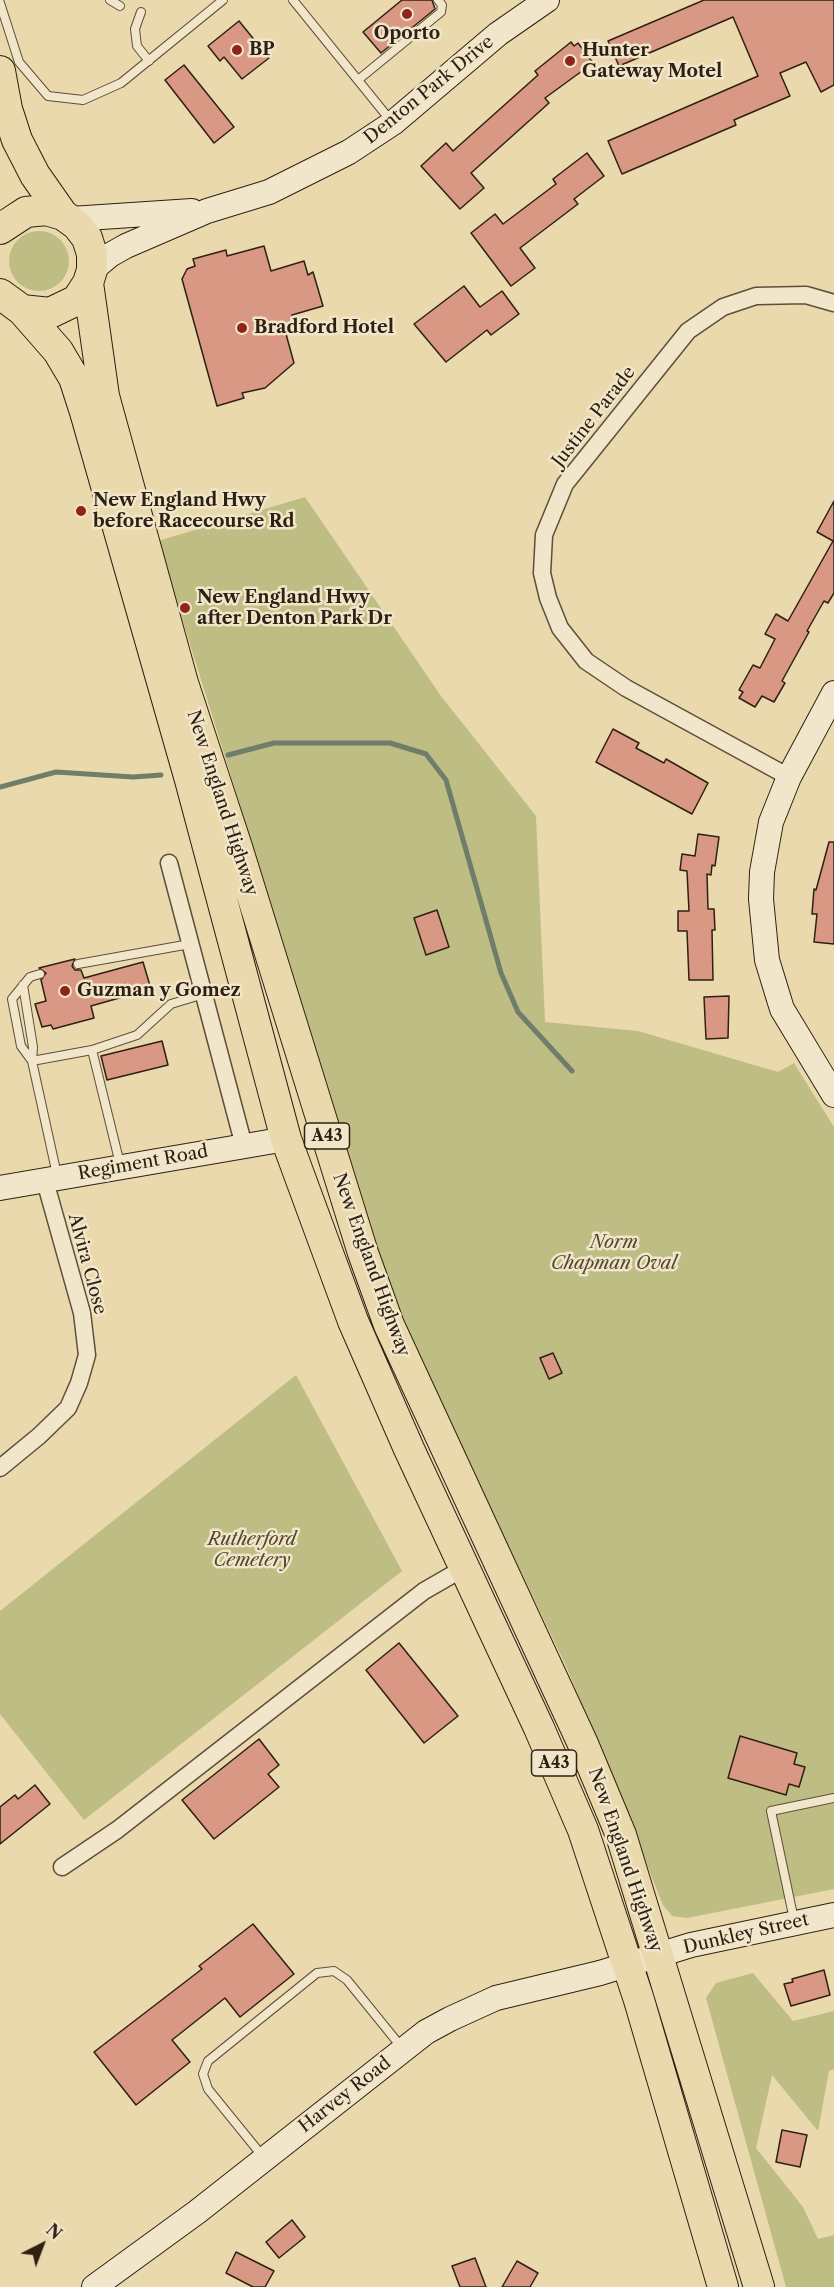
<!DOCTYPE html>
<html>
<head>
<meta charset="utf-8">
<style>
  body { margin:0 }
  #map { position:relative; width:834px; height:2287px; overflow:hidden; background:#ead9ac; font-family:"Libre Caslon Text",serif }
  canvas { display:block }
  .north { position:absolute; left:12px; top:2215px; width:60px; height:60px; -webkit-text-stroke:4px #f1e6c9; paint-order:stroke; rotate:42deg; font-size:16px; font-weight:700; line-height:24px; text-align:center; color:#2f2014 }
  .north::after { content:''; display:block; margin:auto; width:21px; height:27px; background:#2f2014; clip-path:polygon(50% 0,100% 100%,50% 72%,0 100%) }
</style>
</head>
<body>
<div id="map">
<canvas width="834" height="2287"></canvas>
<div class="north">N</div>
</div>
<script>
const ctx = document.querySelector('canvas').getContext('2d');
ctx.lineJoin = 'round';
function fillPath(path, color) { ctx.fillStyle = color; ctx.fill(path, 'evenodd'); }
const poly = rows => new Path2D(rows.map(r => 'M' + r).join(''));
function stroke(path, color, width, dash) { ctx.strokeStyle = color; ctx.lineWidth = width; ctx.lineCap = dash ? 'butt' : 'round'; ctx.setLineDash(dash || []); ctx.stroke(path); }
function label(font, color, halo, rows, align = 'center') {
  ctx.font = font + ' "Libre Caslon Text",serif'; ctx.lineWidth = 5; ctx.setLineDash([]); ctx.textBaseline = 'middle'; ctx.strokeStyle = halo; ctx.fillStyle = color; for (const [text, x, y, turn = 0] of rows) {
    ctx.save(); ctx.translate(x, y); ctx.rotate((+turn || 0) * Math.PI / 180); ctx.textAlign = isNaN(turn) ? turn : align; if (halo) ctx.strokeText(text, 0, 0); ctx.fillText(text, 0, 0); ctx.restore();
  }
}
fillPath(poly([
  '9 261a30 30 0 1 1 60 0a30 30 0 1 1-60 0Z',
  [305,497,441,696,536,816,545,1022,638,1031,778,1072,794,1063,834,1127,834,1889,687,1918,672,1916,663,1905,567,1668,421,1363,380,1256,158,541],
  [296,1375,402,1571,84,1820,0,1714,0,1611],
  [753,1973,793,2021,834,2011,834,2069,829,2071,818,2131,772,2075,756,2148,803,2207,818,2239,834,2235,834,2287,786,2287,706,1998,716,1983]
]), '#bebd84');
stroke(poly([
  [228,755,274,743,390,743,426,754,446,780,501,973,518,1012,572,1071],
  [0,787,56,772,133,777,161,775]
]), '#6f7d6b', 5);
const building = poly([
  [402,0,432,0,435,9,381,53,363,32,402,0],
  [704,0,834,0,834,85,821,92,806,62,780,73,790,96,734,120,736,125,622,174,608,141,758,76,733,17,619,66,608,41,704,0],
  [239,21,269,58,242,79,224,57,220,61,208,46,239,21],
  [571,42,574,46,578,43,593,63,545,98,549,103,471,173,484,188,460,209,421,166,446,143,453,151,538,75,535,71,571,42],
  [184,65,234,127,214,143,165,80,184,65],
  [587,153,604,176,574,199,578,204,520,248,535,268,511,286,471,233,495,214,503,224,556,184,553,179,587,153],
  [264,246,271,271,304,261,308,275,313,272,323,306,292,315,294,321,288,324,290,332,286,334,294,363,265,388,242,393,244,398,217,406,182,279,187,269,195,266,193,259,226,250,227,256,264,246],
  [464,286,480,307,502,291,519,314,491,335,487,330,446,362,414,324,464,286],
  [834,501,834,593,828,603,824,601,807,631,809,632,782,681,785,683,774,702,762,696,755,707,739,698,743,692,739,690,753,665,760,668,775,639,765,634,776,614,788,621,833,541,817,532,834,501],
  [613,729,639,743,636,748,664,763,666,759,708,783,692,814,596,762,613,729],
  [698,834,719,837,715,866,712,865,711,875,707,874,708,909,714,909,715,930,712,930,713,980,689,980,687,931,678,931,678,911,689,911,687,871,680,870,682,854,695,856,698,834],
  [829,842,834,842,834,944,814,942,817,914,812,914,814,889,816,890,829,842],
  [437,910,449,947,426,955,414,918,437,910],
  [75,959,72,966,75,970,81,970,84,978,143,962,151,989,91,1006,94,1018,53,1029,51,1025,42,1027,35,1004,46,1001,41,980,46,973,39,968,75,959],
  [729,996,728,1038,706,1039,704,997,729,996],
  [162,1041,168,1065,107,1080,101,1056,162,1041],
  [553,1353,562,1373,549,1379,540,1358,553,1353],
  [399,1643,458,1716,424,1743,366,1670,399,1643],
  [740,1736,797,1753,794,1764,805,1767,799,1787,789,1784,786,1795,728,1778,740,1736],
  [259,1739,279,1765,268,1774,279,1787,214,1839,182,1800,259,1739],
  [35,1785,50,1804,0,1844,0,1807,15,1795,18,1799,35,1785],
  [253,1924,294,1974,240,2017,225,1998,172,2040,190,2062,136,2105,94,2052,202,1969,199,1966,253,1924],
  [824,1970,830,1995,791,2006,784,1984,793,1982,792,1979,824,1970],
  [782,2130,807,2135,800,2167,776,2162,782,2130],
  [292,2220,305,2237,279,2258,266,2242,292,2220],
  [236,2252,274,2271,265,2287,253,2287,226,2273,236,2252],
  [475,2258,486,2287,460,2287,452,2266,475,2258],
  [517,2261,538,2273,530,2287,502,2287,517,2261]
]);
fillPath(building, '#d89883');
stroke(building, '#2f2014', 1.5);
const lane = poly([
  [110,0,120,6],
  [293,0,391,121],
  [0,3,19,62,48,96,83,100,121,83,223,0],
  [141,12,135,29,137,46,149,61],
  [358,80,441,12,442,5,438,0],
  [78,964,190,944],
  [23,985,33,1047,32,1061],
  [32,1061,21,1046,12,999,30,977,40,974],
  [120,1164,92,1050,137,1035,171,1004,204,994],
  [57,1175,32,1061,92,1050],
  [794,1920,771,1811,834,1798],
  [264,2158,208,2089,203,2074,208,2061,317,1973,334,1971,347,1980,403,2049]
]);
const street = poly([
  [789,777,626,688,586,661,560,628,548,598,542,573,544,535,565,484,688,331,723,307,756,296,806,295,834,303],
  [169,863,244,1146],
  [0,1468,39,1436,68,1408,79,1383,87,1355,82,1313,45,1181],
  [62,1867,117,1830,424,1591,464,1568]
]);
const secondary = poly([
  [71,219,192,211],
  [92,270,110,255,126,246,207,211,269,192,349,152,393,123,498,34,547,0],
  [834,693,789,777,771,822,762,872,761,899,767,960,782,1009,834,1095],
  [0,1188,286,1139],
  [94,2287,197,2212,426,2032,450,2019,496,1998,600,1973,691,1945,834,1915]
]);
const highway = poly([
  [0,71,7,109,17,140,35,175,63,215],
  [0,229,26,212,46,210,63,215,77,225,87,238,92,254,92,270,88,283,77,300,50,313,22,310,0,294],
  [88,283,104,396,183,683,237,847,363,1253,389,1325,583,1744,621,1835,759,2287],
  [22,310,58,351,74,378,85,412,190,780,286,1139,353,1321,409,1449,539,1728,583,1830,639,2000,723,2287]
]);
stroke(lane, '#5e4e3a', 10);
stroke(street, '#5e4e3a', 19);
stroke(secondary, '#2f2014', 26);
stroke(highway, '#2f2014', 32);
stroke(lane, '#f1e6c9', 8);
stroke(street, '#f1e6c9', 16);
stroke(secondary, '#f1e6c9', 24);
stroke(highway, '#ead9ac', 30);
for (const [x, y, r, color] of [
  [407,14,6,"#8f2418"],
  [237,50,6,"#8f2418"],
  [570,61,6,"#8f2418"],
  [242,328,6,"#8f2418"],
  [81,511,6,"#8f2418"],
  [185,608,6,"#8f2418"],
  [65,991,6,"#8f2418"]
]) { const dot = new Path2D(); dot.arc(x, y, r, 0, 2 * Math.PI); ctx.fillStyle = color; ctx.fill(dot); stroke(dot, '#f1e6c9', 2); }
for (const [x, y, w] of [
  [327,1136,45],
  [554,1763,45]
]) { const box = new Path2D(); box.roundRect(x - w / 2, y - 13, w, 26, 4.5); ctx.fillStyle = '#f1e6c9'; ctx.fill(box); stroke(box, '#2f2014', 1.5); }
label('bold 16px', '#2f2014', null, [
  ["A43",327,1136],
  ["A43",554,1763]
]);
label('bold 18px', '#2f2014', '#f1e6c9', [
  ["Oporto",407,34,"center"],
  ["BP",249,50],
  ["Hunter",582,51],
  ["Gateway Motel",582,72],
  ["Bradford Hotel",254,328],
  ["New England Hwy",93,501],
  ["before Racecourse Rd",93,522],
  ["New England Hwy",197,598],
  ["after Denton Park Dr",197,619],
  ["Guzman y Gomez",77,991]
], 'left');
label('18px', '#2f2014', '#f1e6c9', [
  ["Denton Park Drive",429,90,-39],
  ["Justine Parade",594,417,-52],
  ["New England Highway",222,803,72],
  ["Regiment Road",143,1163,-10],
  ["Alvira Close",87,1264,75],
  ["New England Highway",371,1265,70],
  ["New England Highway",625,1860,71],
  ["Dunkley Street",746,1934,-13],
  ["Harvey Road",345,2095,-38]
]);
label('italic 18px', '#534730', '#f1e6c9', [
  ["Norm",614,1243],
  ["Chapman Oval",614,1264],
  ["Rutherford",252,1540],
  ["Cemetery",252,1561]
]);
</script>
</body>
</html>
